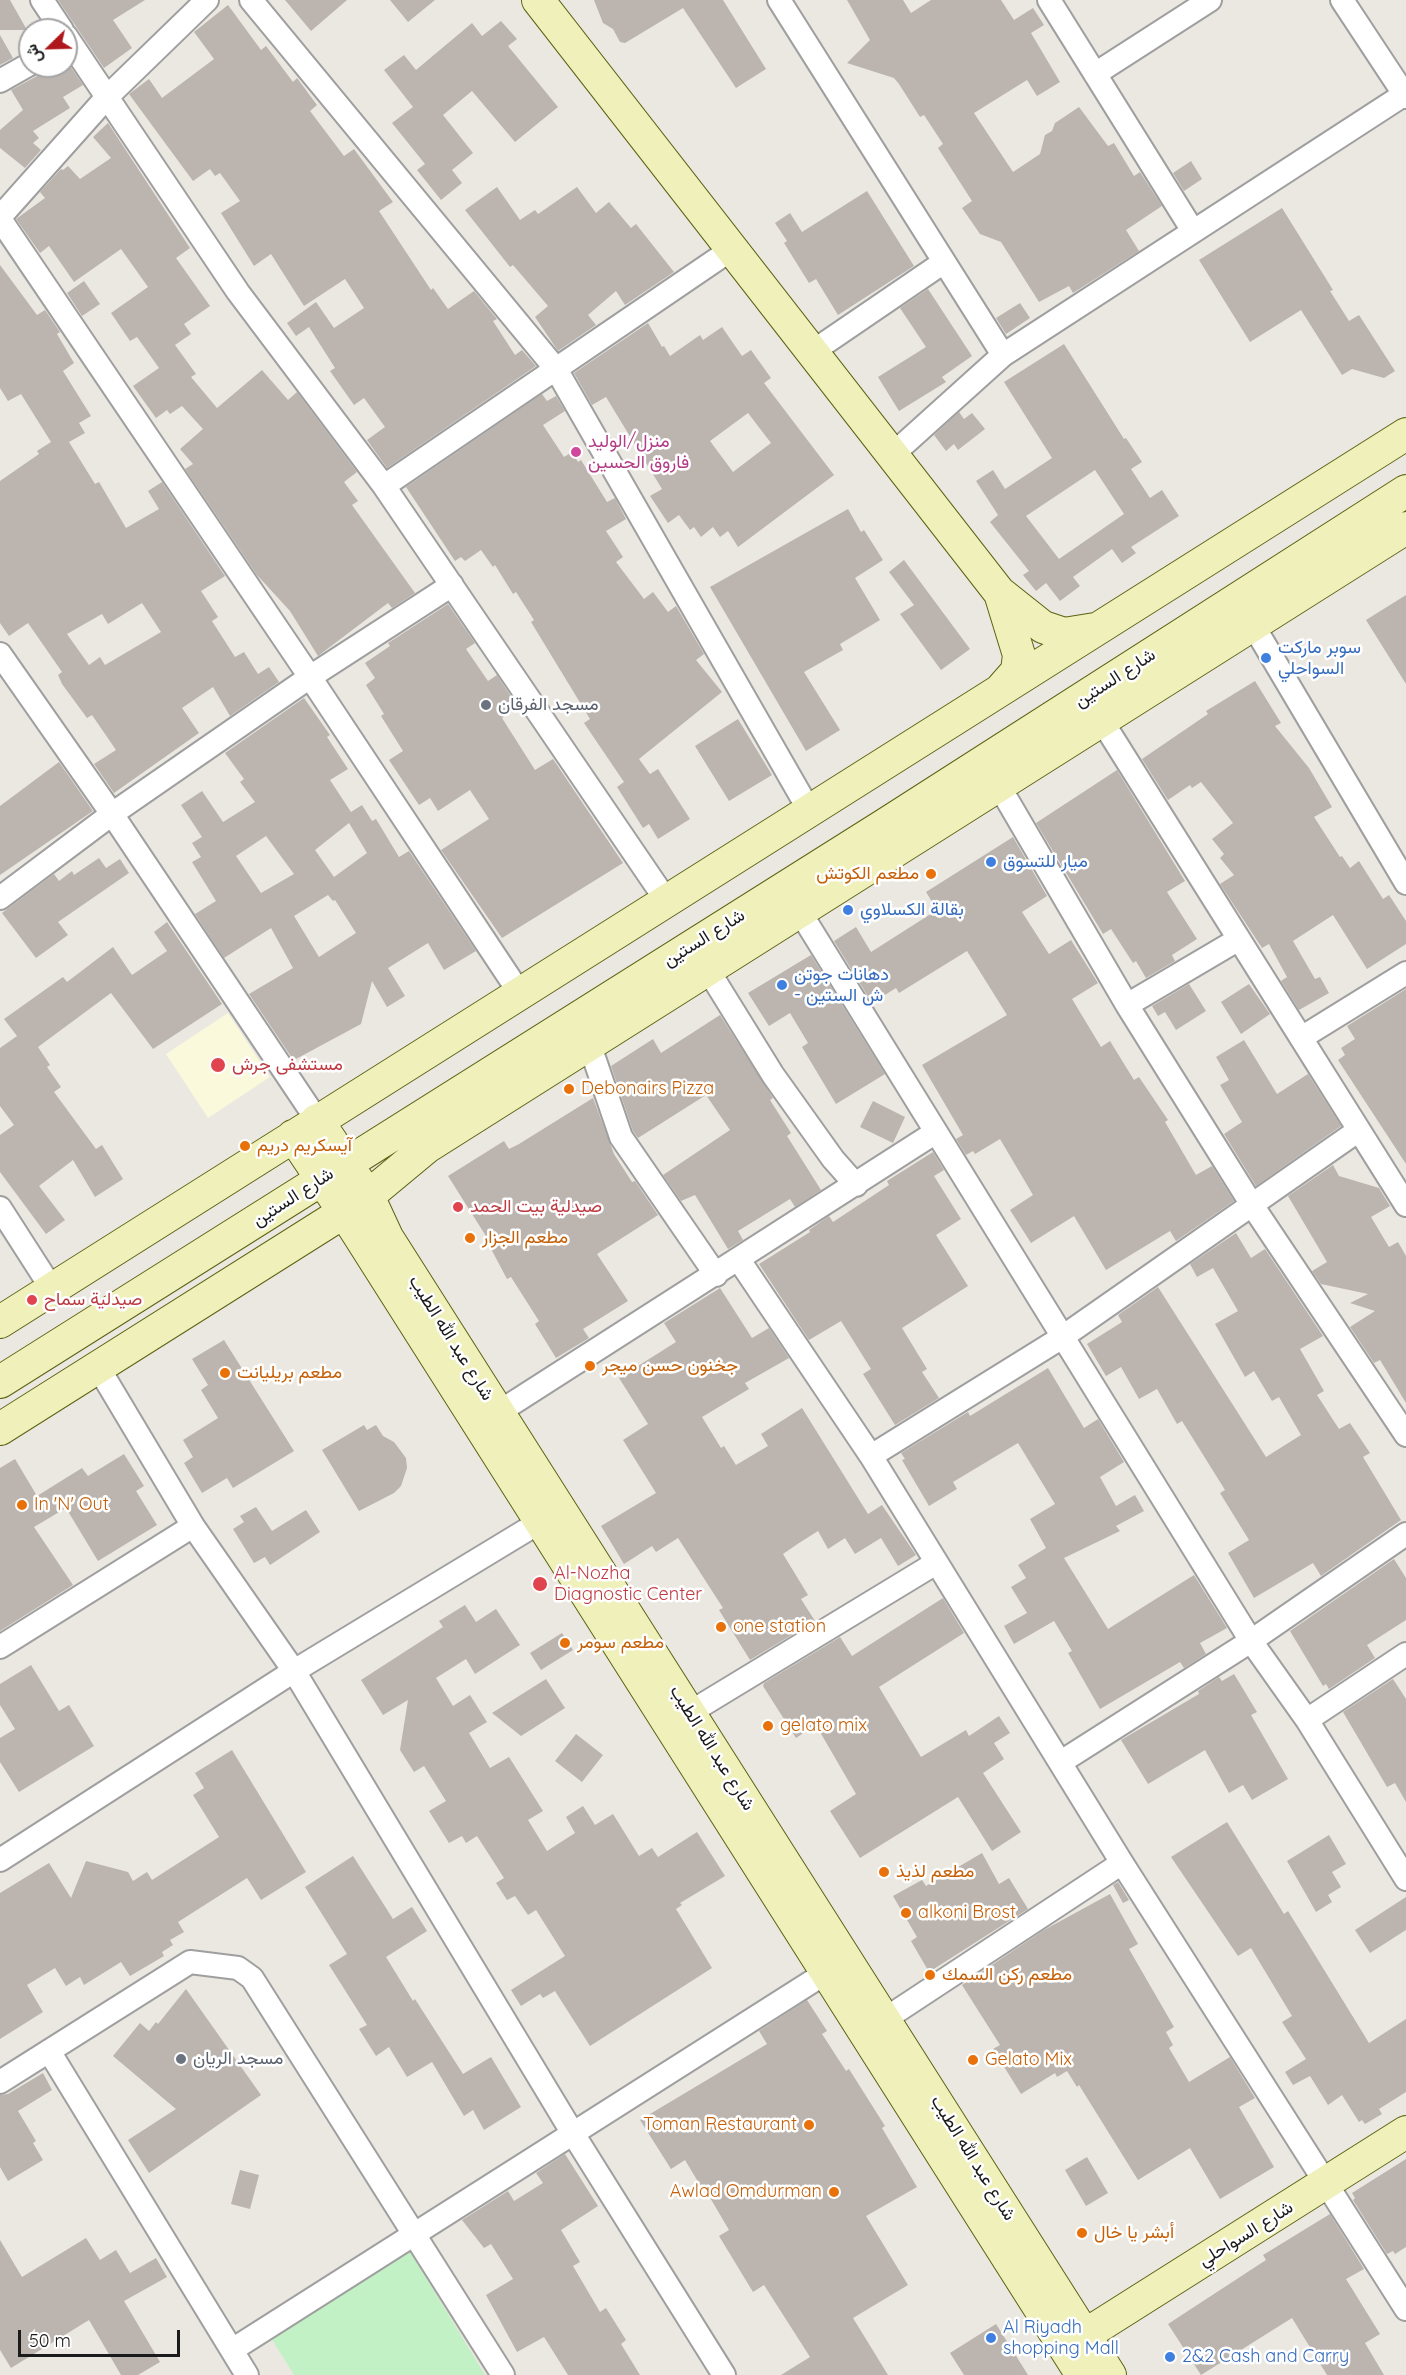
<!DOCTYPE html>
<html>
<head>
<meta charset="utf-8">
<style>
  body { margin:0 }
  #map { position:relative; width:1406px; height:2375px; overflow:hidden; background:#ebe8e2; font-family:Quicksand,Vazirmatn,sans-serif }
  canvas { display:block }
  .north { position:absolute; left:18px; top:18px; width:60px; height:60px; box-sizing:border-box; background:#fff; border:2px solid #a4a4a4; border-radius:50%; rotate:247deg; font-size:16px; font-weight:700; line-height:24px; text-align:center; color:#1b1b1b }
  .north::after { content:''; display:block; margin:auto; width:21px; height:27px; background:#ae181c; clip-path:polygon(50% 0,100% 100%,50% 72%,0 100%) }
  .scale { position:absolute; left:18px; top:2330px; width:162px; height:27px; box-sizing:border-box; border:3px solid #1b1b1b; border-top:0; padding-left:8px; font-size:18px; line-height:21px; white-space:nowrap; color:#1b1b1b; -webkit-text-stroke:4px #fff; paint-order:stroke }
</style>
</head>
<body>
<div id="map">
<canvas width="1406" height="2375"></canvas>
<div class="north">ش</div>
<div class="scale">50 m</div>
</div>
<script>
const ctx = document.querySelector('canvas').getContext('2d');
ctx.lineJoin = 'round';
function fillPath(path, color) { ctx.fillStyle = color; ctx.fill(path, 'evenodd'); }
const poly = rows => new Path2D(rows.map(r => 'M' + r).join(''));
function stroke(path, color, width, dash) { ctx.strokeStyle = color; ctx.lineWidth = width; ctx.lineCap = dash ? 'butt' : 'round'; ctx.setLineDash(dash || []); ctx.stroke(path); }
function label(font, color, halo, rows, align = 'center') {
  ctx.font = font + ' Quicksand,Vazirmatn,sans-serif'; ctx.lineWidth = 5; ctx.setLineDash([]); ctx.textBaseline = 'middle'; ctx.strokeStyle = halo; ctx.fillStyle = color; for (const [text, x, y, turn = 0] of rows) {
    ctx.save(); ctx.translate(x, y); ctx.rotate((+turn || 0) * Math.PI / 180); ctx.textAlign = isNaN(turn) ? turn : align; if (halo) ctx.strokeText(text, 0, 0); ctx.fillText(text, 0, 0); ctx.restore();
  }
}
fillPath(poly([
  [228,1013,270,1077,208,1118,166,1054]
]), '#faf9dc');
fillPath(poly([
  [402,2238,485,2375,294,2375,263,2325]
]), '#c2f1c5');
fillPath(poly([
  [0,0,10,0,27,30,0,30],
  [58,0,145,0,113,20,132,48,104,68],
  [285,0,347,0,311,31],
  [390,0,435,0,408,22],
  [594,0,723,0,766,69,736,88,683,8,625,43,620,42,613,29,603,23],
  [847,0,903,0,911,13,931,0,1001,0,1014,20,1033,8,1044,25,1031,33,1060,82,1037,96,1027,80,974,113,1013,172,1040,154,1045,135,1052,131,1055,123,1079,107,1108,146,1114,143,1134,176,1140,172,1162,206,1126,230,1139,251,1073,293,1069,286,1039,302,1001,242,980,234,962,208,972,201,938,148,943,144,924,115,920,117,899,84,894,78,847,63,870,40],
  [228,5,261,50,266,46,293,82,297,78,317,105,310,111,344,156,354,149,393,202,379,211,431,290,433,288,448,309,474,291,497,319,493,321,515,355,522,350,536,366,387,468,367,440,385,427,364,398,354,405,330,371,335,368,309,327,296,336,287,323,316,302,334,328,364,308,345,279,304,306,271,254,254,266,221,213,240,201,220,173,215,176,210,169,193,181,129,94,149,79,162,98,214,59,194,32],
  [501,21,517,39,508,46,558,107,515,142,472,91,443,115,473,153,452,170,462,183,441,200,417,170,425,164,392,123,413,107,384,70,404,55,416,70,472,23,482,36],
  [0,35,13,58,0,65],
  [66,60,83,85,63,97,70,108,33,131,39,138,33,143,41,150,25,168,0,148,0,130,23,110,11,90,37,76,47,66,66,66],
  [108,123,190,248,176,258,210,306,184,324,191,334,175,345,196,374,191,377,217,408,262,370,288,400,297,392,357,472,344,482,358,501,352,505,415,593,392,608,388,603,318,656,290,611,257,575,185,469,193,464,180,449,203,429,182,406,170,414,167,410,156,418,133,386,159,368,137,337,130,341,111,313,148,287,121,249,74,282,49,246,40,253,16,219,45,198,40,192,61,169,63,170,68,166,80,179,111,158,93,137],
  [1191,161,1202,179,1184,191,1173,173],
  [497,187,520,220,535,210,538,214,577,187,596,213,609,202,631,228,636,224,674,272,625,305,616,291,588,315,596,325,558,351,535,317,548,306,513,265,510,267,465,210],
  [867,191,914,266,838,315,816,279,809,283,784,243,787,241,775,223,790,213,802,232],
  [1282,208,1333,290,1330,291,1349,321,1359,315,1395,371,1384,378,1352,369,1342,375,1301,310,1250,342,1199,260],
  [0,265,37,315,45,310,60,332,57,334,74,363,63,371,91,416,79,423,85,433,69,442,95,484,99,482,126,528,159,509,148,491,162,482,225,576,201,591,218,617,212,621,235,657,244,652,258,674,269,667,279,682,230,716,213,687,182,708,199,733,114,793,94,764,116,750,92,715,87,718,62,684,58,675,62,672,28,623,9,636,0,623,0,481,39,454,37,451,51,442,21,394,8,401,0,388],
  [142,603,161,632,105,665,100,657,89,665,67,634,102,614,108,624],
  [84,281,100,304,82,316,67,293],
  [928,289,972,356,942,377,946,382,899,411,878,377,926,347,900,308],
  [1020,303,1030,318,1006,334,996,318],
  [648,323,662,347,664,346,670,356,700,335,703,340,722,327,742,356,751,350,771,378,764,383,834,475,738,547,728,531,720,537,713,527,701,537,694,527,690,530,679,515,668,523,650,496,662,489,606,397,592,405,574,373],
  [748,413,771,443,733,472,710,441],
  [1064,344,1124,439,1126,438,1142,462,1131,469,1150,498,1162,490,1179,516,1131,547,1136,553,1122,563,1112,549,1073,577,1080,586,1060,601,1046,583,1036,591,1023,575,1029,571,990,522,998,515,976,481,993,470,1005,489,1052,458,1004,382],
  [1095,470,1124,514,1059,559,1026,516],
  [542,394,547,401,556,396,565,411,543,425,564,457,572,452,578,462,581,460,607,502,615,498,626,519,606,531,623,557,616,562,644,599,653,592,668,612,676,606,704,654,696,660,722,692,639,759,650,774,658,769,690,819,658,839,649,824,643,828,617,787,624,782,584,723,590,719,531,622,534,620,516,592,513,594,495,565,493,567,481,550,465,561,461,557,455,561,406,487],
  [959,412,964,419,972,413,985,429,958,450,954,444,946,451,934,435],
  [848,509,861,532,864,530,883,560,855,578,880,620,840,644,843,650,804,672,840,730,806,751,710,587],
  [904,560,970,649,941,670,900,614,914,605,889,572],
  [1406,595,1406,684,1366,620],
  [448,604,475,643,466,649,488,681,497,675,518,707,502,718,535,770,553,759,623,863,502,938,441,850,489,819,470,790,438,811,430,798,419,805,389,760,403,751,381,716,384,714,366,685,375,678,365,663,390,646,388,643],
  [1255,681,1281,723,1275,726,1309,768,1332,807,1314,817,1340,857,1342,856,1350,868,1359,861,1383,899,1389,895,1406,921,1406,944,1367,969,1333,915,1293,941,1315,979,1320,977,1329,993,1299,1010,1281,981,1287,977,1269,944,1262,948,1220,884,1234,875,1220,858,1224,854,1212,839,1233,823,1201,782,1192,788,1190,785,1168,800,1142,759,1208,714,1206,711],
  [304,698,330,735,327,737,348,769,330,780,351,812,362,805,372,821,376,819,399,857,409,851,476,951,444,970,428,943,388,968,405,996,387,1007,372,981,361,1024,296,1059,292,1058,249,994,293,968,271,928,224,958,195,914,216,901,192,862,201,857,192,843,202,837,181,805,202,791,223,822,255,802,240,782,244,779,225,753],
  [349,823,367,853,334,877,315,850],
  [266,836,294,874,261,893,236,856],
  [328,895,333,901,335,900,356,933,319,957,294,916],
  [738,719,772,775,729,801,695,746],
  [59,762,93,811,0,875,0,806],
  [1117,770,1185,881,1167,892,1197,939,1172,955,1175,961,1146,978,1136,961,1133,963,1111,929,1103,934,1036,823],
  [1013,837,1047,896,1022,912,1049,954,1071,940,1098,983,1072,999,1101,1047,1110,1041,1134,1080,1139,1077,1168,1120,1165,1122,1196,1175,1212,1166,1234,1201,1176,1241,1170,1231,1106,1270,1074,1216,1031,1243,1010,1210,1033,1195,1000,1139,975,1154,973,1151,966,1155,956,1139,963,1135,922,1065,1007,1015,967,951,899,993,896,988,872,1003,834,941,856,927,871,952,937,910,926,892],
  [99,858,106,868,120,859,129,873,58,922,68,935,36,958,2,913,54,874,59,881,72,871,74,875],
  [167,922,222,1004,153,1049,111,993,38,1047,50,1065,47,1067,61,1087,54,1092,96,1149,102,1145,123,1179,95,1197,73,1160,39,1186,65,1220,46,1234,0,1172,0,1135,14,1125,0,1106,0,1048,17,1036,4,1019,63,977,67,982,113,947,132,975,167,951,154,932],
  [811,955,885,1074,836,1104,802,1047,808,1043,790,1013,769,1026,748,993],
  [1189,984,1206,1011,1176,1030,1165,1012,1158,1016,1152,1006],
  [1249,984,1270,1014,1241,1034,1221,1002],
  [1406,989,1406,1164,1338,1060,1345,1055,1341,1048,1355,1039,1347,1026],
  [720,1015,773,1098,770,1100,791,1133,787,1136,821,1190,795,1207,790,1199,738,1231,743,1240,728,1249,695,1195,681,1201,663,1175,730,1130,706,1095,638,1138,633,1131,611,1066,653,1039,661,1053],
  [1244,1040,1277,1094,1308,1074,1341,1126,1256,1186,1224,1134,1242,1122,1220,1085,1229,1080,1216,1057],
  [593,1098,614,1154,632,1182,635,1181,658,1215,597,1254,628,1301,583,1329,589,1338,556,1358,535,1324,539,1321,511,1277,507,1279,489,1245,491,1244,448,1176,504,1141,509,1149,519,1144],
  [873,1101,905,1117,893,1143,860,1127],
  [933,1152,944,1170,934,1176,961,1219,936,1235,968,1286,902,1328,927,1369,922,1372,939,1398,895,1425,863,1374,871,1369,841,1321,809,1340,759,1264,810,1232,809,1230,829,1216,833,1222,889,1185,887,1181],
  [1333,1165,1339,1176,1379,1188,1390,1206,1371,1217,1389,1247,1398,1242,1406,1256,1406,1403,1380,1360,1374,1363,1350,1327,1375,1311,1350,1303,1368,1294,1321,1284,1312,1271,1327,1262,1288,1196],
  [1236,1233,1251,1258,1265,1249,1323,1336,1300,1349,1324,1391,1317,1395,1339,1429,1350,1423,1370,1453,1363,1457,1401,1520,1321,1576,1313,1563,1254,1598,1228,1553,1249,1540,1220,1493,1225,1490,1182,1421,1177,1424,1157,1389,1139,1399,1121,1367,1106,1376,1087,1344,1122,1322,1118,1315,1158,1287,1266,1457,1301,1435,1279,1397,1272,1401,1254,1371,1245,1377,1215,1324,1238,1311,1213,1268,1197,1277,1190,1264],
  [720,1288,752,1338,769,1328,789,1358,745,1383,749,1389,702,1417,721,1448,724,1446,736,1465,768,1446,761,1434,802,1408,868,1514,882,1505,916,1555,898,1566,881,1538,855,1554,845,1538,828,1549,818,1531,799,1543,783,1554,808,1595,801,1599,815,1621,750,1660,719,1610,723,1608,678,1538,656,1552,652,1546,624,1564,601,1526,656,1493,623,1440,648,1424,619,1378,676,1342,664,1323],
  [224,1340,294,1451,233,1488,227,1478,202,1493,184,1463,193,1457,183,1440,218,1418,201,1390,208,1385,192,1359],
  [1048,1368,1084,1428,1098,1419,1124,1462,1100,1477,1116,1506,1135,1495,1144,1511,1116,1526,1120,1531,1064,1558,1108,1629,1194,1575,1227,1628,1200,1643,1206,1654,1184,1668,1180,1662,1100,1709,1068,1653,1072,1651,1054,1621,1014,1644,1004,1626,1027,1613,1011,1587,1026,1578,1018,1565,1046,1548,1030,1519,1055,1504,1018,1443,953,1482,957,1489,929,1506,902,1460,905,1459,901,1453,968,1412,970,1416],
  [364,1425,367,1430,376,1425,383,1436,394,1442,406,1458,407,1468,401,1486,394,1493,359,1511,322,1450],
  [124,1454,144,1486,136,1491,157,1525,98,1561,66,1508,34,1527,73,1585,0,1631,0,1468,15,1459,37,1496,82,1468,88,1476],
  [256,1507,272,1531,306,1510,320,1532,270,1565,265,1557,254,1563,233,1529,244,1522,240,1516],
  [1394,1559,1406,1578,1406,1620,1367,1645,1375,1658,1329,1689,1326,1684,1323,1686,1290,1631],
  [943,1598,964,1633,879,1687,921,1757,966,1730,969,1736,999,1716,1010,1733,994,1743,1004,1759,983,1773,1021,1832,992,1851,958,1797,860,1858,830,1811,856,1794,816,1725,796,1738,763,1686,764,1683,840,1637,852,1656],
  [465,1605,476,1622,496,1609,520,1645,475,1674,466,1659,436,1678,453,1706,470,1695,487,1722,469,1733,490,1768,509,1757,543,1811,528,1820,547,1851,575,1833,566,1817,583,1806,595,1825,613,1814,639,1856,652,1848,658,1857,697,1832,725,1876,680,1903,682,1905,676,1909,712,1968,590,2046,555,1991,543,1998,540,1994,521,2006,511,1990,565,1956,536,1910,528,1915,515,1896,507,1900,496,1883,504,1878,477,1836,466,1843,462,1836,449,1843,429,1811,446,1801,424,1766,414,1772,400,1750,408,1700,383,1715,361,1680,443,1627,439,1621],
  [562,1633,573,1650,541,1670,530,1653],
  [31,1665,59,1711,69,1705,94,1746,19,1792,0,1762,0,1738,15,1729,0,1705,0,1684],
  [1234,1674,1257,1712,1251,1715,1288,1779,1252,1800,1243,1785,1229,1793,1205,1750,1148,1784,1121,1740,1199,1694,1198,1691,1219,1677,1222,1681],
  [546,1679,565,1708,521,1736,492,1713],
  [1393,1679,1406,1699,1406,1802,1395,1783,1387,1787,1343,1712],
  [576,1734,603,1755,582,1782,555,1761],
  [232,1750,306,1872,261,1900,247,1878,178,1922,184,1932,170,1940,173,1945,162,1952,164,1956,130,1976,121,1962,84,1985,80,1977,66,1986,55,1968,27,1985,43,2012,0,2039,0,1893,49,1863,71,1898,86,1861,128,1872,133,1881,147,1872,152,1880,219,1837,193,1795,204,1788,195,1773],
  [1227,1822,1284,1914,1288,1911,1369,2043,1406,2019,1406,2092,1379,2109,1382,2114,1365,2124,1362,2120,1359,2122,1342,2095,1328,2105,1310,2076,1293,2085,1285,2072,1306,2059,1282,2022,1292,2016,1251,1948,1238,1956,1171,1857],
  [1329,1835,1346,1864,1332,1872,1341,1887,1328,1895,1332,1902,1316,1912,1287,1861],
  [982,1853,999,1884,1009,1878,1028,1909,929,1972,911,1941,917,1937,893,1896,922,1880,926,1886],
  [353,1856,393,1919,412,1907,427,1931,386,1957,413,2001,415,1999,463,2074,491,2057,521,2107,484,2130,473,2110,464,2116,432,2062,407,2077,389,2047,376,2056,359,2029,367,2025,329,1965,347,1954,305,1887],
  [1118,1882,1129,1900,1123,1903,1113,1885],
  [1110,1894,1138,1944,1129,1949,1174,2027,1166,2032,1173,2045,1169,2048,1189,2082,1230,2057,1255,2098,1239,2107,1274,2167,1220,2199,1190,2148,1138,2180,1079,2085,1077,2087,1067,2071,1057,2077,1055,2073,1021,2094,993,2049,1000,2045,962,1985,1044,1930],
  [1406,1897,1406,1930,1370,1953,1355,1930],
  [186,1989,261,2095,149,2173,128,2140,176,2109,113,2056,140,2023,149,2031,156,2022,158,2024],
  [807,2000,827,2031,822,2034,846,2071,849,2069,885,2126,882,2128,917,2187,866,2216,908,2285,853,2318,888,2375,781,2375,810,2357,764,2285,753,2292,719,2236,729,2230,702,2184,700,2185,685,2160,671,2169,640,2120,767,2044,759,2031],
  [43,2073,52,2090,18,2111,36,2141,33,2143,43,2160,8,2181,0,2167,0,2095,8,2094],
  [565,2154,598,2206,561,2230,580,2262,573,2266,600,2312,606,2308,626,2340,621,2344,640,2375,568,2375,544,2337,517,2352,486,2295,513,2279,491,2244,484,2248,462,2220,508,2191,514,2201,543,2183,536,2173],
  [1087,2157,1108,2193,1086,2206,1065,2170],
  [1406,2159,1406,2247,1395,2254,1393,2251,1387,2254,1353,2200,1355,2198,1352,2193],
  [240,2170,259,2175,250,2209,231,2204],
  [1330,2214,1364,2269,1346,2279,1380,2334,1365,2343,1384,2375,1327,2375,1292,2318,1201,2375,1168,2324,1266,2260,1263,2255],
  [86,2238,100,2260,116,2250,130,2273,156,2258,167,2277,124,2301,160,2362,138,2375,121,2375,89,2320,11,2368,0,2350,0,2240,22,2277],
  [996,2324,1028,2375,964,2375,950,2353]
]), '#bbb4af');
const street = poly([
  [42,0,62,30],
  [251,0,556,369,809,810],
  [779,0,1003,355],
  [1049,0,1193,231],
  [1342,0,1406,97],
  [66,36,238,292,384,486,666,900],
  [1095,74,1210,0],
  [0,81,30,64],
  [0,217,107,97,207,0],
  [0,219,310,677,519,992],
  [812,352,944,262],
  [892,455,1003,355,1405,94],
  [384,486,732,249],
  [1253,625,1406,883],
  [0,654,112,814,317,1120],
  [1102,721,1406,1205],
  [999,786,1127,1005,1252,1205,1406,1435],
  [0,898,112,814,310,677,452,585],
  [800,912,1251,1641,1307,1720,1406,1879],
  [708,970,773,1075,833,1159,856,1185],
  [1127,1005,1239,939],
  [1301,1038,1406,973],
  [590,1046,621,1137,716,1275],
  [0,1208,52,1289],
  [739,1260,871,1456,1122,1863,1406,2309],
  [98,1367,193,1526,294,1671,572,2132,724,2375],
  [485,1421,936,1132],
  [871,1456,1061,1338,1359,1130],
  [0,1647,193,1526],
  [689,1713,936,1563],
  [1307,1720,1406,1654],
  [1061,1762,1251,1641,1406,1534],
  [0,1860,294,1671,553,1514],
  [873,2027,1122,1863],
  [49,2051,247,2375],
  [0,2082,190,1962,238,1968,252,1978,503,2375],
  [232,2350,827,1972]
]);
const secondary = poly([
  [538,0,999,592,1043,627,1064,634,1095,629],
  [1000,593,1019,655,1017,671,1002,688],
  [317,1120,368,1196,387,1237,1110,2375],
  [293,1136,344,1212,1082,2375],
  [0,1322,1406,434],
  [0,1382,886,824,1406,491],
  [0,1429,344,1212,368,1196,427,1147,1406,528],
  [1085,2335,1406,2132]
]);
stroke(street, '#9f9f9f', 26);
stroke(secondary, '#5c6211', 34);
stroke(street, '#fff', 22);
stroke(secondary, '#eff0ba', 32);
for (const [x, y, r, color] of [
  [576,452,6,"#d1479c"],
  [1266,658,6,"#3f7fe0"],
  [486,705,6,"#6b7280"],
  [991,862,6,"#3f7fe0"],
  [931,874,6,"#e8710a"],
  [848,910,6,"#3f7fe0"],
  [782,985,6,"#3f7fe0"],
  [218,1065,8,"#e0444e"],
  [569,1089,6,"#e8710a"],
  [245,1146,6,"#e8710a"],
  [458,1207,6,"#e0444e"],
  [470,1238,6,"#e8710a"],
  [32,1300,6,"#e0444e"],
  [590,1366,6,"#e8710a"],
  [225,1373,6,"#e8710a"],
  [22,1505,6,"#e8710a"],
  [540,1584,8,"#e0444e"],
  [721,1627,6,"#e8710a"],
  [565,1643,6,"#e8710a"],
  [768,1726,6,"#e8710a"],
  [884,1872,6,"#e8710a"],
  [906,1913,6,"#e8710a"],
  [930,1975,6,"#e8710a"],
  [181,2059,6,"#6b7280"],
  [973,2060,6,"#e8710a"],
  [809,2125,6,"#e8710a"],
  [834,2192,6,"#e8710a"],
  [1082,2233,6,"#e8710a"],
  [991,2338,6,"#3f7fe0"],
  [1170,2357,6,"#3f7fe0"]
]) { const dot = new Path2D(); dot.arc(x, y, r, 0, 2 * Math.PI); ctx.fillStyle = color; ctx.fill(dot); stroke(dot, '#fff', 2); }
label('18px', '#b23c85', '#fff', [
  ["منزل/الوليد",588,442],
  ["فاروق الحسين",588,463]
], 'left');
label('18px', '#366cbe', '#fff', [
  ["سوبر ماركت",1278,648],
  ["السواحلي",1278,669],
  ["ميار للتسوق",1003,862],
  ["بقالة الكسلاوي",860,910],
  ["دهانات جوتن",794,975],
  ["- ش الستين",794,996],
  ["Al Riyadh",1003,2328],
  ["shopping Mall",1003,2349],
  ["2&2 Cash and Carry",1182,2357]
], 'left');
label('18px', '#1b1b1b', '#fff', [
  ["شارع الستين",1115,678,-33],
  ["شارع الستين",704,938,-32],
  ["شارع الستين",293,1197,-33],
  ["شارع عبد الله الطيب",451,1338,58],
  ["شارع عبد الله الطيب",712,1748,58],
  ["شارع عبد الله الطيب",973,2158,58],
  ["شارع السواحلي",1246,2234,-32]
]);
label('18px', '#5b616d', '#fff', [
  ["مسجد الفرقان",498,705],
  ["مسجد الريان",193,2059]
], 'left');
label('18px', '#c56008', '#fff', [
  ["مطعم الكوتش",919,874,"right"],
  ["Debonairs Pizza",581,1089],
  ["آيسكريم دريم",257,1146],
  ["مطعم الجزار",482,1238],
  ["جخنون حسن ميجر",602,1366],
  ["مطعم بريليانت",237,1373],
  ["In 'N' Out",34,1505],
  ["one station",733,1627],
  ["مطعم سومر",577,1643],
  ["gelato mix",780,1726],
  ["مطعم لذيذ",896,1872],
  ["alkoni Brost",918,1913],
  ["مطعم ركن السمك",942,1975],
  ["Gelato Mix",985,2060],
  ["Toman Restaurant",797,2125,"right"],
  ["Awlad Omdurman",822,2192,"right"],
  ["أبشر يا خال",1094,2233]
], 'left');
label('18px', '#be3a42', '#fff', [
  ["مستشفى جرش",232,1065],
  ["صيدلية بيت الحمد",470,1207],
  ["صيدلية سماح",44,1300],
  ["Al-Nozha",554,1574],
  ["Diagnostic Center",554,1595]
], 'left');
</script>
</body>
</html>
